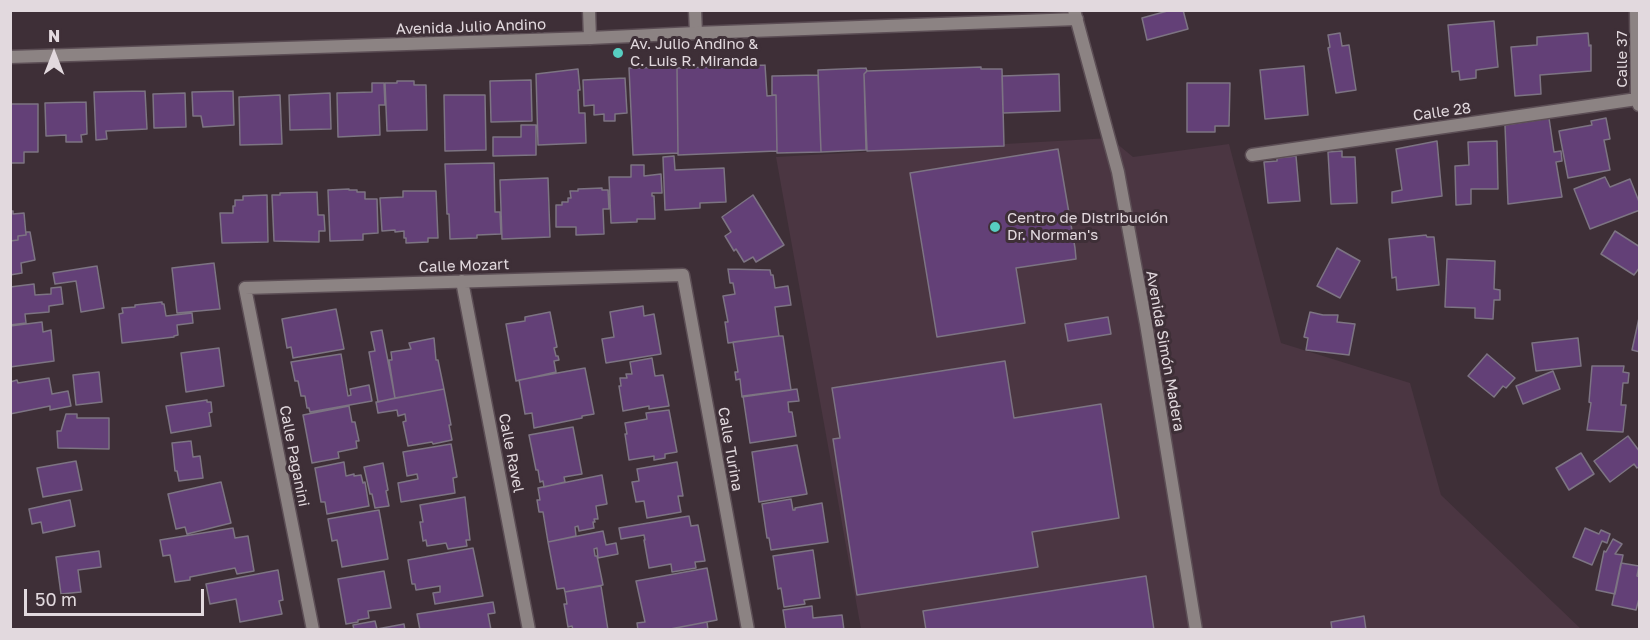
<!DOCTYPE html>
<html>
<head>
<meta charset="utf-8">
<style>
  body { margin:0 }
  #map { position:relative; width:1650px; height:640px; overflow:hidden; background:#3e2f37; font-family:"Golos Text",sans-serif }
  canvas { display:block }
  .frame { position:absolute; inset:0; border:12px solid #e2d9de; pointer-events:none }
  .north { position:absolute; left:24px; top:24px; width:60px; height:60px; -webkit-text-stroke:4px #3e2f37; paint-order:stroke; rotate:0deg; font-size:16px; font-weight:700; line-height:24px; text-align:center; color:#e2d9de }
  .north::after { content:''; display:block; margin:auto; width:21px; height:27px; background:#e2d9de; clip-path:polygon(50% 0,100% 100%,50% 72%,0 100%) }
  .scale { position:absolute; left:24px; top:589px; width:180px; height:27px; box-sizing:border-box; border:3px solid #e2d9de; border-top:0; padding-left:8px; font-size:18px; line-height:21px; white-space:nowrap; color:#e2d9de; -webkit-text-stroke:4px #3e2f37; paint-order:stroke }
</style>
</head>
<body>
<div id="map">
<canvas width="1650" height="640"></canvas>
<div class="frame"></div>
<div class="north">N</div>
<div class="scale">50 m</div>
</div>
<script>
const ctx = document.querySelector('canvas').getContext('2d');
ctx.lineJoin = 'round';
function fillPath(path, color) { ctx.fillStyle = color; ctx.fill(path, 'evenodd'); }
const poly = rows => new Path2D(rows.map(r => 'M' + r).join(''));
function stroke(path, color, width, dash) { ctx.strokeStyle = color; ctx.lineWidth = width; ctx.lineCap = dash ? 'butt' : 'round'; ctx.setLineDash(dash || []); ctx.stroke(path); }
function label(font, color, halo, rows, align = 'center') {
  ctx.font = font + ' "Golos Text",sans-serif'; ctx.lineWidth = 6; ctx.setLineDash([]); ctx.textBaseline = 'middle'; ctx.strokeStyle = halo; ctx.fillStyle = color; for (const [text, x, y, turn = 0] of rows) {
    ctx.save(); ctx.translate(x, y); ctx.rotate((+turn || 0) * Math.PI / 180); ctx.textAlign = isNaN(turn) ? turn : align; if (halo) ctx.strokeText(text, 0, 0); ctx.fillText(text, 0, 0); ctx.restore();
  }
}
fillPath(poly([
  [1110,138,1133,157,1229,144,1281,343,1410,383,1441,495,1581,629,861,629,776,157]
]), '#4b3642');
const building = poly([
  [1171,10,1183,10,1188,29,1147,40,1142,18,1171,10],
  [1494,21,1498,67,1476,70,1476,78,1460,80,1459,71,1452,72,1448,25,1494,21],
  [1340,33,1342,46,1349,45,1356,90,1336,93,1328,48,1330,47,1328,35,1340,33],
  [1588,33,1589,46,1591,45,1591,71,1540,75,1541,94,1515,96,1511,47,1537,45,1537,37,1588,33],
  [765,65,767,96,776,95,777,151,678,155,677,68,765,65],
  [1304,66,1308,115,1265,119,1260,70,1304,66],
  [677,67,678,153,633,155,629,68,677,67],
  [981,67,981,69,1002,69,1004,146,867,151,864,74,867,71,981,67],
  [866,68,867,71,864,74,866,150,821,152,818,70,866,68],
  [578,69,580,90,578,90,579,113,585,113,586,143,538,145,536,74,578,69],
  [1059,74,1060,111,1003,113,1002,76,1059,74],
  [818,75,821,152,777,153,776,95,772,95,772,76,818,75],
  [625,78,627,113,615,114,615,121,604,121,604,114,594,115,594,105,584,106,583,80,625,78],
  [531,80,532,121,491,122,490,81,531,80],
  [397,81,414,81,414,85,426,85,427,130,387,131,385,83,397,83,397,81],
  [372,83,384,83,385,105,379,105,380,135,338,137,337,93,372,92,372,83],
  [1187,83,1230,83,1229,126,1215,126,1215,132,1187,132,1187,83],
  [145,91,147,129,106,131,107,139,96,140,94,92,145,91],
  [233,91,234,125,203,127,201,116,193,116,192,92,233,91],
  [185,93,186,127,154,128,153,94,185,93],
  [330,93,331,129,290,130,289,95,330,93],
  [280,95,282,144,240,145,239,97,280,95],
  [444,95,485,95,486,150,445,151,444,95],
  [86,102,87,134,81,135,82,142,66,142,66,135,46,136,45,103,86,102],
  [10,104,38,104,38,152,24,152,24,163,10,163,10,104],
  [1549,118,1554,152,1561,151,1562,161,1556,162,1562,197,1508,204,1505,125,1549,118],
  [1606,118,1610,139,1604,140,1610,170,1568,178,1559,131,1592,125,1591,121,1606,118],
  [521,125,536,125,536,155,493,156,493,137,521,137,521,125],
  [1437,141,1442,196,1392,203,1392,192,1402,190,1396,149,1437,141],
  [1497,141,1498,189,1471,189,1471,204,1456,205,1455,166,1469,165,1468,142,1497,141],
  [1058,149,1075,248,1076,259,1016,268,1025,323,937,337,910,173,1058,149],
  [1342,151,1342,157,1355,157,1357,203,1331,204,1328,152,1342,151],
  [674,156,675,170,724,168,726,202,700,203,700,208,665,210,663,157,674,156],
  [1296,156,1300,201,1268,203,1264,162,1277,161,1277,158,1296,156],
  [494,163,495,212,500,212,501,234,477,235,477,238,450,239,449,214,447,214,445,164,494,163],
  [631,165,644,165,644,176,661,174,662,193,652,193,652,196,654,196,655,219,637,219,637,222,611,223,609,177,631,177,631,165],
  [1605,177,1610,187,1630,179,1640,204,1640,210,1590,229,1574,189,1605,177],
  [548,178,550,237,502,239,500,180,548,178],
  [602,188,602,190,608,190,609,209,603,209,604,234,576,235,576,227,556,227,556,205,562,205,562,202,568,202,568,198,571,198,570,191,578,191,578,189,602,188],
  [349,189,349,190,357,190,357,192,365,192,365,199,377,199,378,233,363,234,363,240,330,241,328,190,349,189],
  [403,191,436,191,438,238,428,238,428,242,406,243,406,238,404,238,404,231,395,232,395,230,382,231,380,198,403,197,403,191],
  [317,192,318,215,324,215,325,231,319,231,319,242,274,241,272,195,280,195,280,193,317,192],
  [267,195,268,242,222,243,220,213,233,213,233,206,235,206,235,200,243,200,243,196,267,195],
  [753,195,784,245,756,262,753,257,744,262,736,249,734,251,725,236,731,232,722,217,753,195],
  [10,211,13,211,13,214,24,213,26,235,18,236,18,240,10,241,10,211],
  [1615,231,1640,247,1640,267,1634,275,1601,254,1615,231],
  [26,232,30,232,35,260,21,263,22,273,10,275,10,241,18,240,18,236,26,235,26,232],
  [1426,235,1427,237,1434,237,1439,285,1397,290,1396,277,1392,278,1389,239,1426,235],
  [1337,248,1360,261,1340,298,1317,286,1337,248],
  [1447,259,1495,261,1494,289,1500,290,1500,300,1494,300,1493,319,1475,318,1475,308,1445,307,1447,259],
  [214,263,220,309,177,313,172,268,214,263],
  [97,266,104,308,81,312,76,281,55,284,53,273,97,266],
  [728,269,770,270,771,275,773,275,775,288,788,286,791,305,775,307,779,336,728,343,725,322,728,322,723,296,735,294,733,283,730,283,728,269],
  [34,284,35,295,51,294,51,288,61,287,63,304,49,306,49,312,25,314,26,323,10,325,10,287,34,284],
  [162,302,162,304,164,304,166,316,192,313,193,323,177,325,178,335,174,336,174,337,122,343,119,314,123,313,122,308,135,307,135,305,162,302],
  [643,306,644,316,654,314,661,354,606,363,602,339,614,337,610,312,643,306],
  [336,309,344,349,293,358,291,347,287,348,282,319,336,309],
  [550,312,557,347,554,348,556,356,558,356,559,360,554,361,556,372,516,381,506,324,525,321,525,317,550,312],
  [1310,312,1323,315,1338,315,1337,322,1355,324,1349,355,1306,350,1308,338,1304,337,1310,312],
  [1108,317,1111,334,1068,341,1065,324,1108,317],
  [1639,318,1640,318,1640,352,1632,350,1639,318],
  [42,322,43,332,51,330,54,361,10,367,10,326,42,322],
  [382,330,395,398,378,402,369,352,375,351,371,332,382,330],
  [779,336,783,336,791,390,742,397,740,379,736,380,735,372,738,372,733,342,779,336],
  [434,338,436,360,438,360,444,389,395,398,389,360,392,360,391,352,411,349,409,343,434,338],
  [1578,338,1581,366,1536,371,1532,343,1578,338],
  [219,348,224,386,186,392,181,353,219,348],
  [341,354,348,396,351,395,350,389,369,385,372,401,310,412,309,408,307,408,305,396,301,396,298,381,295,381,291,362,341,354],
  [1487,354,1515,378,1506,388,1503,386,1494,397,1468,376,1487,354],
  [652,358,655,376,663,375,669,406,649,409,649,406,623,411,619,386,621,386,620,378,627,378,626,374,632,374,630,362,652,358],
  [1005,361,1014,418,1101,404,1119,518,1032,532,1038,567,857,595,833,439,840,438,832,388,1005,361],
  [1592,366,1624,366,1623,372,1629,373,1628,383,1623,383,1621,405,1626,405,1623,432,1587,430,1591,403,1589,402,1592,366],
  [585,368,594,414,582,416,582,418,534,428,532,413,525,414,519,380,585,368],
  [1553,371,1560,389,1523,404,1516,386,1553,371],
  [99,372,102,402,76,405,73,375,99,372],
  [49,378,52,394,68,391,71,406,50,410,50,406,10,414,10,382,17,380,18,383,49,378],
  [444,389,451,425,449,425,452,440,433,444,432,442,408,446,403,422,406,421,405,414,398,416,397,410,378,413,376,402,444,389],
  [797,389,799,401,788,402,789,412,792,412,796,436,750,443,743,396,797,389],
  [207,400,207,402,211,402,212,412,209,413,211,426,171,433,166,406,207,400],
  [349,406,352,422,355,422,359,441,356,441,357,448,338,452,339,458,312,463,303,415,349,406],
  [669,410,677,452,665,454,665,458,654,460,654,456,629,460,625,434,627,434,625,423,647,419,646,413,669,410],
  [66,414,77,414,77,418,109,418,109,449,58,448,57,431,61,431,66,414],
  [573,427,582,474,564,477,565,482,544,487,543,481,540,482,538,470,536,470,529,435,573,427],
  [1628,436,1640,452,1640,466,1637,468,1634,464,1610,482,1594,461,1628,436],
  [191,441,193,457,200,456,203,478,179,481,177,471,175,471,172,443,191,441],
  [451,444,457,477,453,478,455,493,401,502,398,483,418,479,417,474,407,476,403,452,451,444],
  [797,445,807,494,759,502,752,452,797,445],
  [1581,453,1594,474,1569,490,1556,468,1581,453],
  [76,461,82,490,43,497,37,468,76,461],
  [344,462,346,476,354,474,354,476,361,475,363,483,365,482,369,506,327,514,325,502,321,502,315,468,344,462],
  [677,462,683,496,678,496,681,512,647,518,644,501,636,502,632,482,639,481,637,469,677,462],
  [383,463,388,490,386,491,389,506,375,508,372,494,370,494,364,467,383,463],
  [602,475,607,504,596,506,598,519,594,519,595,522,593,522,594,528,579,531,578,526,575,527,576,536,548,542,543,512,539,512,537,500,540,500,538,488,602,475],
  [221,482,231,523,187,534,185,527,176,529,168,494,221,482],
  [465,497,470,540,466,540,467,546,448,549,446,543,427,546,426,540,423,541,420,522,423,522,420,505,465,497],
  [791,499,793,510,795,510,795,508,822,503,828,542,771,550,769,538,767,538,762,504,791,499],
  [70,500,75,526,43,533,41,522,32,524,29,509,70,500],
  [379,510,388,559,342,567,337,540,332,541,328,519,379,510],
  [689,516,691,526,698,525,705,561,695,562,696,568,672,572,671,564,649,568,644,540,645,540,644,535,621,539,619,528,689,516],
  [233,528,235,538,248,536,254,571,237,574,235,568,190,577,190,580,175,582,170,555,163,556,160,540,233,528],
  [1585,528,1599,534,1601,530,1610,534,1607,543,1602,541,1592,565,1573,557,1585,528],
  [603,531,606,545,616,543,618,554,598,558,597,548,594,549,595,556,597,556,603,585,565,592,564,588,557,589,548,542,603,531],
  [1613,539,1622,544,1615,554,1623,555,1615,594,1596,590,1604,551,1606,552,1613,539],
  [473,548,483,596,435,604,433,593,440,592,440,586,416,590,415,584,412,584,408,560,473,548],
  [813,550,820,598,804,600,805,604,784,607,781,588,778,589,773,556,813,550],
  [99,551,101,567,78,570,81,592,61,594,56,557,99,551],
  [1621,563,1639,566,1637,576,1640,577,1640,595,1636,610,1612,605,1621,563],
  [707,568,717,620,665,630,638,630,637,623,645,622,636,581,707,568],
  [278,570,283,600,279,601,282,614,240,622,236,599,210,604,206,584,278,570],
  [384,571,391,608,368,611,369,618,358,620,358,622,346,624,338,579,384,571],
  [1146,576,1154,630,926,630,923,611,1146,576],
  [601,586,608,630,573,630,572,626,568,627,564,604,567,604,565,592,601,586],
  [493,602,495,613,488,614,491,630,420,630,417,614,493,602],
  [812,606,813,618,842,615,844,630,786,630,783,610,812,606],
  [1364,616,1366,630,1332,630,1331,622,1364,616],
  [375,621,377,629,404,624,405,630,354,630,353,625,375,621],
  [707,622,708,630,665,630,707,622]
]);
fillPath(building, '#634077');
stroke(building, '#7d7483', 1.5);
const service = poly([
  [695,10,696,33]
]);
const minor = poly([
  [589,10,590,38],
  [1636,10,1637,99,1639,105],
  [1252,155,1637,99],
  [462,281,529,630],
  [313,630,245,288,683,275,748,630]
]);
const tertiary = poly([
  [1074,10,1118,172,1146,324,1196,630],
  [10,57,590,38,696,33,1077,19]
]);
stroke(service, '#5c4e55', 15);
stroke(minor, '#5c4e55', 15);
stroke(tertiary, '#5c4e55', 15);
stroke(service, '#8c8383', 12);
stroke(minor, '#8c8383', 12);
stroke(tertiary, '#8c8383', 12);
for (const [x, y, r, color] of [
  [618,53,6,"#57cec1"],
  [995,227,6,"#57cec1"]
]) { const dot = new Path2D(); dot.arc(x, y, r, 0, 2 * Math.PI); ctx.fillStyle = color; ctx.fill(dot); stroke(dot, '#3e2f37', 2); }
label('15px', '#e2d9de', '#3e2f37', [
  ["Avenida Julio Andino",471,27,-2],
  ["Calle 37",1622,59,-90],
  ["Calle 28",1442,112,-8],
  ["Calle Mozart",464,266,-2],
  ["Avenida Simón Madera",1165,351,80],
  ["Calle Turina",730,449,80],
  ["Calle Ravel",511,453,79],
  ["Calle Paganini",294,456,79]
]);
label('15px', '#e2d9de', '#3e2f37', [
  ["Av. Julio Andino &",630,44],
  ["C. Luis R. Miranda",630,61],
  ["Centro de Distribución",1007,218],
  ["Dr. Norman's",1007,235]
], 'left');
</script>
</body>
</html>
